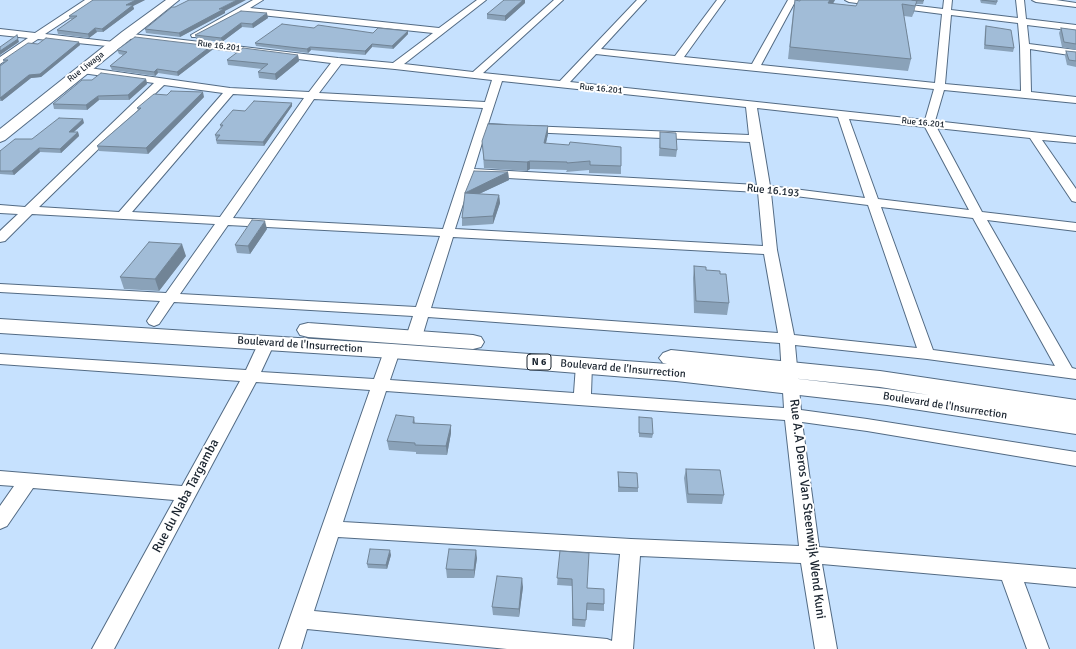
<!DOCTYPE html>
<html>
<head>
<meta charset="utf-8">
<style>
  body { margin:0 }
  canvas { display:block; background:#c6e1fe }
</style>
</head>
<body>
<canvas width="1076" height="649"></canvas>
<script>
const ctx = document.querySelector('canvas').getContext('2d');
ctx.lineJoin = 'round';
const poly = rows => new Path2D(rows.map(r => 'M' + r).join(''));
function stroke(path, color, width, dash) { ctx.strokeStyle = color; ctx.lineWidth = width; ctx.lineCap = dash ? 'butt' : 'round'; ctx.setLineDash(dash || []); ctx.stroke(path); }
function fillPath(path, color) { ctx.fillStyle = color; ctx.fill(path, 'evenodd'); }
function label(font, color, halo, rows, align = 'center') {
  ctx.font = font + ' Signika,sans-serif'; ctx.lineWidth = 4; ctx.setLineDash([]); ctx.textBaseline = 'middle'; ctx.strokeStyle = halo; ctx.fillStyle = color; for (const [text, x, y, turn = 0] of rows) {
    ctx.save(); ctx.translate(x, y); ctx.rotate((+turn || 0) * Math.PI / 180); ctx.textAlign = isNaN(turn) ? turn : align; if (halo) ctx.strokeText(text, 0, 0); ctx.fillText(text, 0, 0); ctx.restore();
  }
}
const minor = poly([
  [85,0,97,0,45,34,114,42,119,45,117,47,38,39,0,64,0,57,28,38,0,35,0,29,35,33,85,0],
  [253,0,263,0,250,8,439,28,477,0,486,0,404,64,473,72,554,0,563,0,483,73,560,81,637,0,646,0,601,49,675,56,717,0,725,0,684,57,752,64,788,0,796,0,761,65,935,83,942,14,849,2,845,0,869,0,943,9,944,0,952,0,951,10,1018,18,1016,0,1024,0,1026,19,1076,25,1076,31,1027,25,1029,44,1076,50,1076,56,1030,49,1031,92,1076,97,1076,103,944,90,935,121,1076,137,1076,143,1042,140,1076,189,1076,202,1072,201,1030,138,937,128,982,212,1076,223,1076,231,987,220,1072,368,1076,369,1076,379,927,359,795,345,801,410,867,419,1076,452,1076,466,867,431,802,422,819,547,1076,569,1076,587,1024,582,1049,649,1027,649,1002,580,822,564,837,649,815,649,801,563,640,556,633,649,507,649,307,629,301,649,279,649,370,390,256,382,114,649,92,649,174,500,33,488,7,526,0,529,0,506,14,486,0,485,0,471,182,486,240,381,0,364,0,354,246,370,259,342,262,338,267,337,272,338,275,342,261,372,374,379,384,351,386,347,392,346,398,347,400,351,390,380,574,393,576,365,578,361,584,360,590,361,592,365,591,394,784,408,780,343,428,317,422,337,419,340,414,342,409,340,406,337,413,316,174,302,159,324,154,326,149,324,147,321,160,301,0,292,0,284,166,293,215,224,32,214,5,241,0,242,0,231,18,214,0,213,0,205,25,207,154,83,82,73,77,70,79,68,82,67,230,88,309,92,331,63,126,38,123,37,122,35,123,33,338,58,393,63,433,33,242,13,198,37,192,37,191,35,253,0],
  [951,15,1018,23,1020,46,1021,91,945,84,951,15],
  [596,54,677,63,934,89,925,120,570,82,596,54],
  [341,64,395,69,492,80,485,102,319,93,341,64],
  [502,81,746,107,749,135,528,126,523,129,528,132,750,142,757,185,474,169,486,130,506,131,511,128,506,125,488,124,502,81],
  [164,85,223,93,119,212,39,207,164,85],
  [233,94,304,98,220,217,132,212,233,94],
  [314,99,483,108,443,229,233,218,314,99],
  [757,108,838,117,865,198,770,186,757,108],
  [849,119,925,127,969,210,878,199,849,119],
  [472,176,758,192,763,246,455,229,472,176],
  [771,193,868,205,917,348,794,335,777,250,771,193],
  [881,207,973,218,1055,366,933,350,881,207],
  [228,225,440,236,416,307,180,294,228,225],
  [453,237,764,254,778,333,431,308,453,237],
  [386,391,785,420,799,546,631,539,343,522,386,391],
  [338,537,620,554,612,641,607,639,314,611,338,537],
  [1032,0,1056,0,1076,3,1076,7,1036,2,1032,0]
]);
const secondary = poly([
  [166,0,179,0,5,140,0,142,0,129,122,32,166,0]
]);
const primary = poly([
  [0,319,392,344,667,364,663,363,659,358,663,353,671,350,880,371,1076,400,1076,434,887,405,676,381,392,358,0,333,0,319],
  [790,378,880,387,929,395,887,389,790,378],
  [308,323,473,335,481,337,484,342,481,347,473,349,308,337,300,335,297,330,300,325,308,323]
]);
stroke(minor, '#536b84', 2);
stroke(secondary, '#536b84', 2);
stroke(primary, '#536b84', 2);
fillPath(minor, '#fff');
fillPath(secondary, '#fff');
fillPath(primary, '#fff');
fillPath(poly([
  [93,0,145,0,133,6,134,9,103,32,97,32,89,38,58,34,57,30,72,19,70,19,69,16],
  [795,0,800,1,835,0,833,4,856,6,924,0,923,4,916,4,912,17,904,16,911,59,908,71,788,59,793,12],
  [980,0,997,0,997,2,996,5,981,3],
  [525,3,505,21,487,19,487,14],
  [225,11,225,13,180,37,146,33,145,29],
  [241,11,268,18,253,28,242,27,222,42,196,39,195,35],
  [986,26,1014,48,1013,52,984,49,985,30],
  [314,28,373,33,408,31,408,34,393,49,372,47,365,55,311,50,308,53,256,46,255,43],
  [1061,28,1076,30,1076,50,1062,47,1059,33],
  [79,42,80,45,41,77,31,78,2,101,0,101,0,66,4,63,3,60,38,44],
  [211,46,212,50,178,76,158,73,155,76,112,70,110,66,123,55,119,54,117,50],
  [1066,51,1076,52,1076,67,1067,65,1065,56],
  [298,55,299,61,276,80,259,78,258,72,262,69,228,65,227,60],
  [146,79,147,84,129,100,99,100,87,110,54,109,53,104,92,80],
  [204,97,148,154,99,151,97,146,138,110,137,108],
  [292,103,292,106,264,146,217,144,216,140,217,139,216,139,215,135,221,128,220,125,245,111],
  [84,123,74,132,78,132,79,136,61,153,40,152,14,175,0,174,0,151,32,139],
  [660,132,677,150,676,157,659,156],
  [548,134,546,143,621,166,621,174,589,173,589,170,566,172,567,170,530,169,527,171,484,168,482,141],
  [474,171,508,172,509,180,479,194,499,195,500,203,493,224,462,226,462,218],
  [267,229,250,254,237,253,235,245],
  [186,256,159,291,124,289,120,277],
  [694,266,706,270,720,274,729,303,727,315,694,313,693,278],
  [639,417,653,434,652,438,639,437],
  [415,423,451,425,451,433,447,455,416,454,416,452,389,450,387,441],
  [686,469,724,495,722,504,687,503,684,478],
  [618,472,638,488,638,492,618,492],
  [560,551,587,588,604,604,604,611,587,610,585,627,572,626,572,586,557,585],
  [391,555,387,569,368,568,367,564],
  [477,558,474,578,447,578,446,569],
  [523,587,519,617,493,615,492,607]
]), '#8aa2b9');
fillPath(poly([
  [136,0,145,0,133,6,134,9,103,32,102,29,126,5],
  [237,0,246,0,225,11,225,13,180,37,179,33,219,9],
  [523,0,525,0,525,3,505,21,505,16],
  [830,0,835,0,825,15,828,3],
  [917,1,914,12,912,17,915,6],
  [267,13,268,18,253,28,252,24],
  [241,23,242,27,222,42,221,38],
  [95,28,97,32,89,38,88,34],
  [408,31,408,34,393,49,392,46],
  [17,35,19,42,0,55,0,51],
  [79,42,80,45,41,77,31,78,2,101,0,98,29,75],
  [372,44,372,47,365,55,365,51],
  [211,46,212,50,178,76,177,72],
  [310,47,311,50,308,53,307,49],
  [298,55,299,61,276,80,275,74],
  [157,69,158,73,155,76,154,72],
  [146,79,147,84,129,100,128,95],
  [203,92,204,97,148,154,146,148],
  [98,96,99,100,87,110,86,105],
  [292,103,292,106,264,146,263,142],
  [83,119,84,123,70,135,69,132],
  [548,126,548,134,544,151,544,143],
  [78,132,79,136,61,153,60,149],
  [39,148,40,152,14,175,12,171],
  [530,161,530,169,527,171,527,162],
  [508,172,509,180,466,200,465,193],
  [499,195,500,203,493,224,493,216],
  [265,221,267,229,250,254,248,246],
  [182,244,186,256,159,291,155,279],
  [414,417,415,425,413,423],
  [451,425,451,433,447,455,446,446],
  [390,550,391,555,387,569,386,565],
  [476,550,477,558,474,578,474,570],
  [522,578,523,587,519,617,519,609]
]), '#718496');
const building = poly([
  [93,0,136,0,126,5,133,5,102,29,95,28,88,34,57,30,77,16,69,16,93,0],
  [189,0,237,0,219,9,224,9,179,33,145,29,172,7,175,7,189,0],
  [504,0,523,0,505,16,487,14,504,0],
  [795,0,800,1,800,0,830,0,828,3,856,6,859,0,912,0,917,1,915,6,902,4,911,59,790,47,795,0],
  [912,0,924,0,923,1,912,0],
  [982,0,997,0,997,2,982,0],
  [241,11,267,13,252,24,241,23,221,38,195,35,241,11],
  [282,24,314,28,318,25,373,33,378,28,408,31,392,46,372,44,365,51,310,47,307,49,255,43,282,24],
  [986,26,1011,30,1014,48,985,45,986,26],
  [1061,28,1076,30,1076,44,1064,42,1061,28],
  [17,35,18,39,0,51,0,47,17,35],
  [135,37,211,46,177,72,157,69,154,72,110,66,127,52,117,50,135,37],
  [46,38,79,42,40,74,29,75,0,98,0,66,8,60,3,60,28,43,38,44,46,38],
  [243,48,298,55,275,74,258,72,268,64,227,60,243,48],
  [1066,51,1076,52,1076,61,1069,60,1066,51],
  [101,73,146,79,128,95,98,96,86,105,53,104,82,80,92,80,101,73],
  [171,91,203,92,146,148,97,146,141,108,137,108,154,94,167,95,171,91],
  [254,101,292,103,263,142,216,140,220,135,215,135,223,125,220,125,233,110,245,111,254,101],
  [59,118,83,119,69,132,78,132,60,149,39,148,12,171,0,171,0,151,15,139,32,139,59,118],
  [488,124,548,126,544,143,569,145,570,142,621,147,621,166,590,165,590,161,567,163,567,162,530,161,527,162,484,160,482,141,488,124],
  [660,132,676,133,677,150,660,148,660,132],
  [474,171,508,172,465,193,474,171],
  [465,193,499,195,493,216,462,218,465,193],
  [252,220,265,221,248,246,235,245,252,220],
  [149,242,182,244,155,279,120,277,149,242],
  [694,266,706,267,706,270,720,271,720,274,726,274,729,303,696,301,694,266],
  [396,415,414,417,413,423,451,425,446,446,415,445,415,443,387,441,396,415],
  [639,417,652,418,653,434,639,433,639,417],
  [686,469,720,470,724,495,688,494,686,469],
  [618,472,637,473,638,488,619,487,618,472],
  [370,549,390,550,386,565,367,564,370,549],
  [449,549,476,550,474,570,446,569,449,549],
  [560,551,589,553,587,588,604,589,604,604,587,603,586,620,573,619,572,579,557,578,560,551],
  [497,576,522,578,519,609,492,607,497,576]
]);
fillPath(building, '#a1bcd7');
stroke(building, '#718496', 1);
label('9px', '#1a242f', '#fff', [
  ["Rue 16.201",219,46,7],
  ["Rue Liwaga",86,67,-38],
  ["Rue 16.201",601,89,6],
  ["Rue 16.201",923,123,6]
]);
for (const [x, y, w] of [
  [539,362,24]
]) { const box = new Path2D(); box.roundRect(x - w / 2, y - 8, w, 16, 3); ctx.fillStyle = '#fff'; ctx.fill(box); stroke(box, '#1a242f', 1); }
label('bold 10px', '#1a242f', null, [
  ["N 6",539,362]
]);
label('11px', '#1a242f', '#fff', [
  ["Rue 16.193",773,191,6],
  ["Boulevard de l'Insurrection",300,345,4],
  ["Boulevard de l'Insurrection",623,369,5],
  ["Boulevard de l'Insurrection",945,406,9]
]);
label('13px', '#1a242f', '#fff', [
  ["Rue du Naba Targamba",186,496,-62],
  ["Rue A.A Deros Van Steenwijk Wend Kuni",807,509,83]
]);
</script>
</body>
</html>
